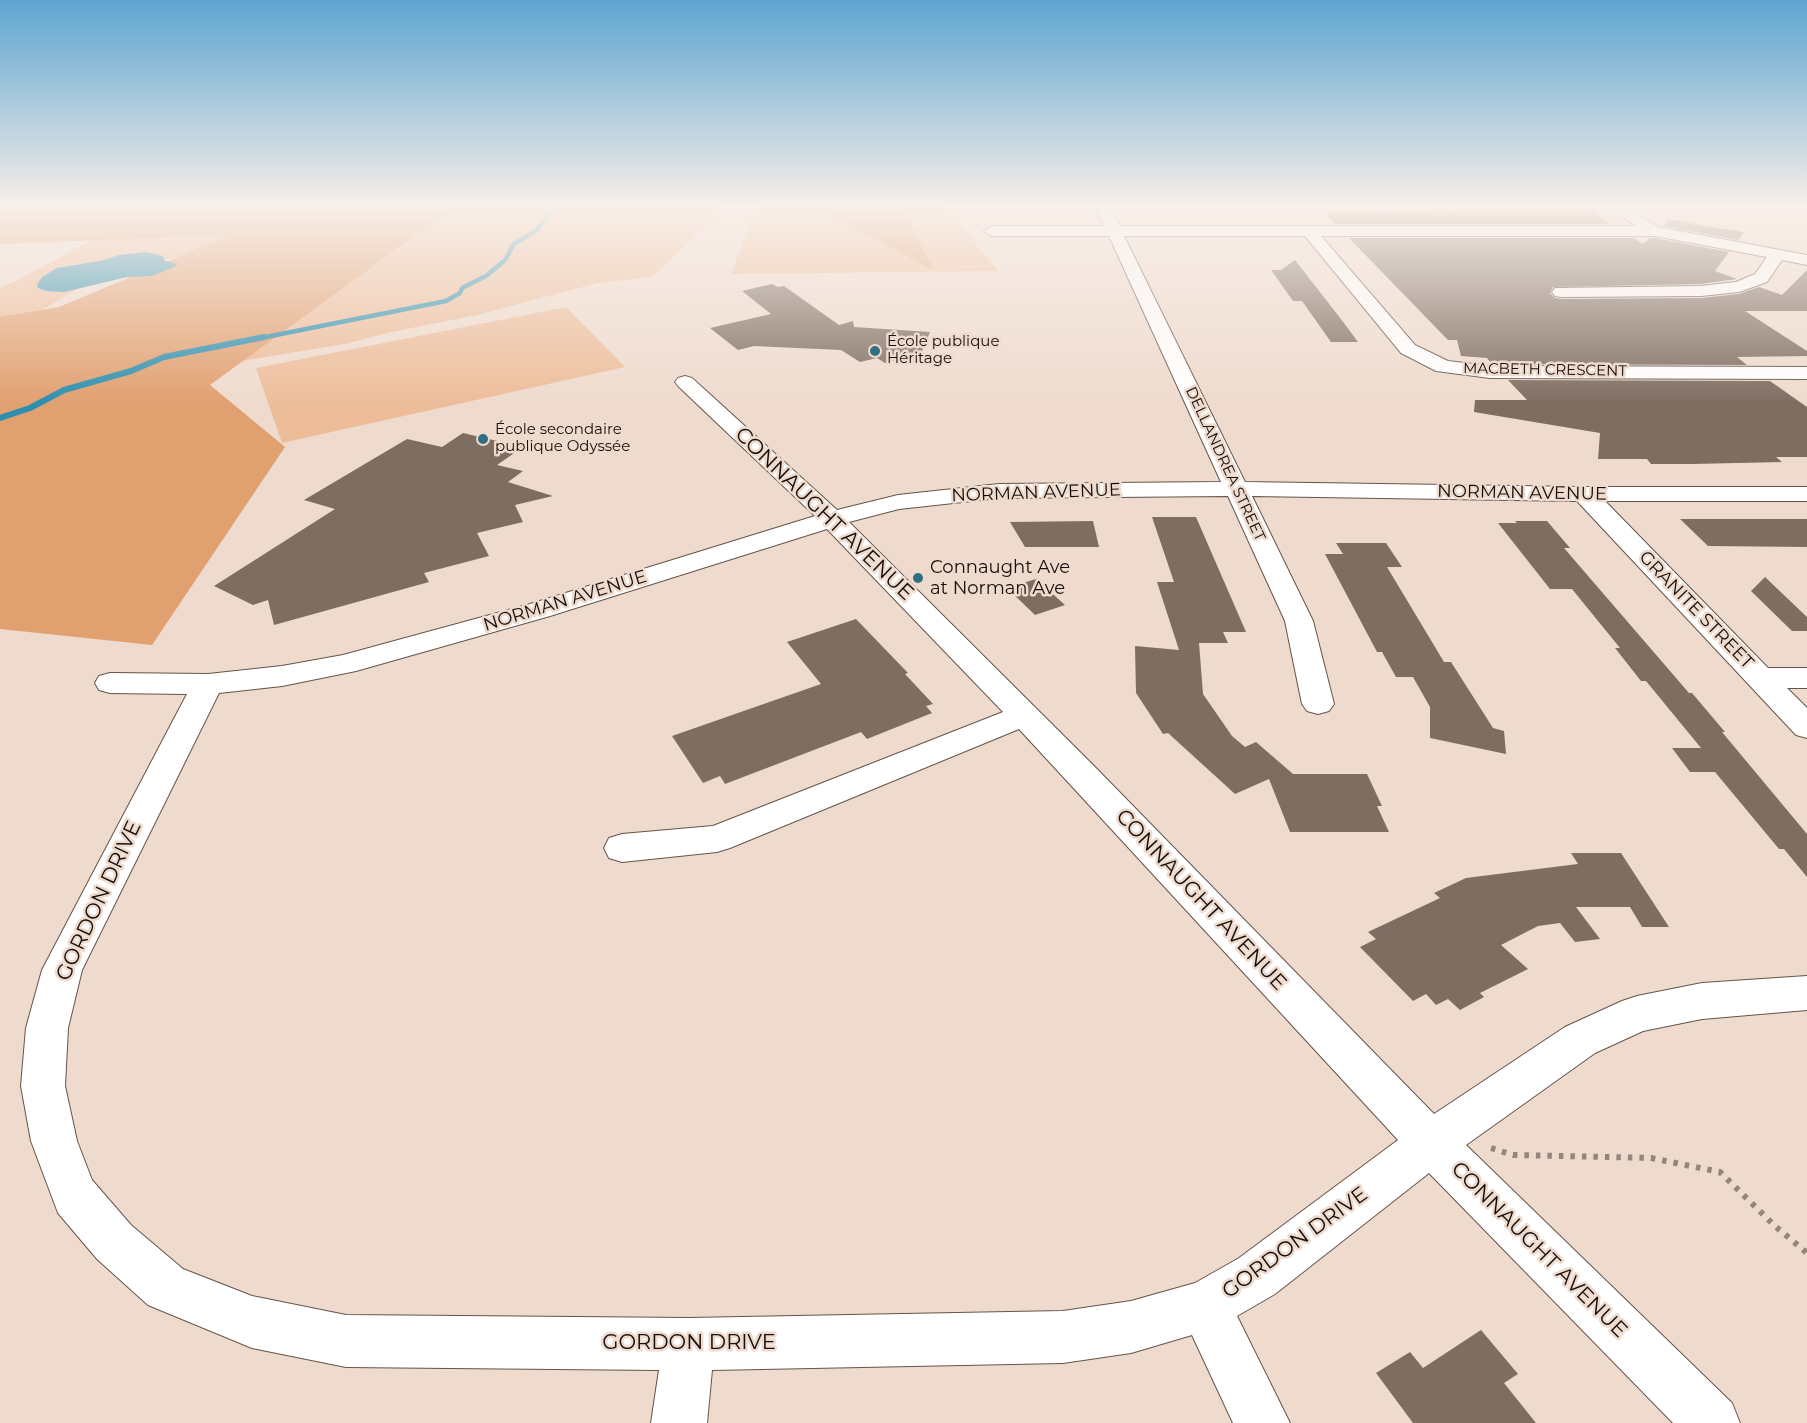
<!DOCTYPE html>
<html>
<head>
<meta charset="utf-8">
<style>
  body { margin:0 }
  canvas { display:block; background:#efdbce }
</style>
</head>
<body>
<canvas width="1807" height="1423"></canvas>
<script>
const ctx = document.querySelector('canvas').getContext('2d');
ctx.lineJoin = 'round';
function fillPath(path, color) { ctx.fillStyle = color; ctx.fill(path, 'evenodd'); }
const poly = rows => new Path2D(rows.map(r => 'M' + r).join(''));
function stroke(path, color, width, dash) { ctx.strokeStyle = color; ctx.lineWidth = width; ctx.lineCap = dash ? 'butt' : 'round'; ctx.setLineDash(dash || []); ctx.stroke(path); }
function label(font, color, halo, rows, align = 'center') {
  ctx.font = font + ' Montserrat,sans-serif'; ctx.lineWidth = 5; ctx.setLineDash([]); ctx.textBaseline = 'middle'; ctx.strokeStyle = halo; ctx.fillStyle = color; for (const [text, x, y, turn = 0] of rows) {
    ctx.save(); ctx.translate(x, y); ctx.rotate((+turn || 0) * Math.PI / 180); ctx.textAlign = isNaN(turn) ? turn : align; if (halo) ctx.strokeText(text, 0, 0); ctx.fillText(text, 0, 0); ctx.restore();
  }
}
fillPath(poly([
  [192,205,728,205,652,277,597,283,477,315,391,332,345,344,211,366,0,444,0,287,12,283,100,236],
  [185,256,2,334,87,283,131,266],
  [757,205,944,205,998,271,731,274],
  [566,307,625,367,282,443,256,368]
]), '#edbd9a');
fillPath(poly([
  [0,205,464,205,414,236,210,385,285,447,152,645,0,629,0,317,59,307,231,235,0,244],
  [808,205,902,205,933,270]
]), '#e1a070');
fillPath(poly([
  [146,252,163,256,164,260,178,265,152,276,127,277,64,292,46,291,38,288,37,285,42,277,57,268,100,261,119,255]
]), '#2d8faf');
stroke(poly([
  [256,339,446,301,460,293,462,288,486,276,505,260,514,244,536,231,549,214,564,205]
]), '#2d8faf', 4.5);
stroke(poly([
  [0,418,30,408,64,390,131,371,164,357,264,337]
]), '#2d8faf', 6);
fillPath(poly([
  [1498,211,1591,211,1611,224,1335,224,1324,212],
  [1669,219,1717,228,1744,232,1738,240,1663,226],
  [1349,238,1634,238,1643,244,1650,238,1655,238,1729,252,1715,271,1737,279,1701,284,1553,287,1550,293,1555,298,1561,299,1701,298,1739,294,1759,287,1782,295,1807,270,1807,311,1745,311,1807,351,1807,356,1737,357,1747,365,1492,364,1487,358,1461,356,1457,340,1448,340],
  [1295,260,1344,323,1358,342,1331,342,1302,301,1293,301,1271,270,1281,270],
  [772,284,778,287,784,286,839,325,853,321,854,327,930,332,918,361,905,364,896,360,885,363,877,358,860,362,841,350,754,346,738,350,710,328,771,314,742,291],
  [1508,380,1770,381,1807,407,1807,457,1776,457,1782,462,1692,464,1651,464,1647,459,1598,459,1600,433,1474,412,1475,400,1527,400],
  [463,433,523,447,497,465,523,471,508,482,553,496,515,505,523,522,477,533,489,556,424,573,429,582,274,625,268,600,253,605,214,586,335,509,304,500,407,439,442,447],
  [1152,517,1196,517,1246,632,1223,632,1228,643,1199,643,1203,694,1232,736,1245,747,1256,742,1293,774,1367,774,1382,806,1377,806,1389,832,1290,832,1269,779,1235,794,1168,733,1163,734,1136,693,1135,646,1179,650,1157,582,1174,582],
  [1680,519,1807,519,1807,547,1708,546],
  [1093,521,1099,547,1025,547,1010,522],
  [1515,521,1547,521,1570,548,1564,548,1689,693,1692,693,1725,732,1722,732,1807,834,1807,877,1784,849,1779,849,1715,772,1690,772,1672,748,1701,748,1646,681,1641,681,1615,648,1620,648,1572,589,1550,589,1498,523,1517,523],
  [1336,543,1386,543,1402,567,1387,567,1444,662,1451,662,1493,728,1504,731,1506,754,1430,738,1430,707,1413,677,1396,677,1382,652,1377,652,1325,554,1343,554],
  [1765,577,1807,617,1807,631,1792,631,1751,591],
  [1036,579,1065,605,1035,615,1007,588],
  [856,619,908,673,905,674,933,704,926,706,932,713,867,739,861,732,725,784,720,776,703,783,672,736,821,684,787,642],
  [1571,853,1621,853,1669,927,1642,927,1630,907,1576,907,1600,939,1575,942,1560,923,1538,926,1501,945,1528,969,1480,993,1484,997,1460,1010,1448,999,1436,1005,1426,994,1413,1001,1360,947,1376,939,1368,932,1440,898,1434,893,1466,878,1578,864],
  [1481,1330,1518,1374,1504,1383,1536,1423,1413,1423,1376,1373,1410,1352,1423,1368]
]), '#7e6d61');
const minor = poly([
  [1095,205,1109,205,1120,226,1636,226,1605,205,1622,205,1658,227,1807,255,1807,265,1782,260,1767,282,1739,292,1701,296,1561,297,1555,296,1552,292,1555,288,1701,286,1736,282,1755,274,1767,257,1655,236,1321,236,1415,345,1448,361,1490,366,1807,367,1807,379,1490,378,1436,371,1401,353,1305,236,1124,236,1245,482,1584,487,1807,487,1807,501,1605,501,1768,668,1807,668,1807,688,1787,688,1807,708,1807,738,1796,735,1577,501,1252,496,1313,621,1334,704,1329,711,1318,714,1307,711,1302,704,1285,621,1228,496,999,498,899,509,849,522,1094,766,1434,1114,1565,1027,1622,1001,1637,996,1702,983,1807,976,1807,1010,1702,1019,1643,1031,1595,1053,1466,1145,1732,1403,1740,1423,1673,1423,1429,1173,1275,1294,1237,1316,1290,1423,1233,1423,1192,1335,1131,1353,1063,1363,712,1370,707,1423,651,1423,659,1370,346,1367,252,1348,148,1305,97,1259,58,1213,31,1141,21,1086,26,1028,42,970,187,694,110,693,99,690,95,683,99,676,110,673,208,674,282,666,343,655,530,604,815,516,678,386,675,382,678,378,685,376,692,378,837,510,898,495,999,484,1221,482,1109,236,992,236,984,231,992,226,1104,226,1095,205],
  [827,529,1003,712,713,826,622,834,609,838,604,848,609,858,622,862,717,852,730,848,1019,729,1398,1140,1239,1258,1195,1283,1131,1301,1063,1311,689,1318,346,1315,252,1296,183,1269,131,1225,92,1180,77,1141,65,1086,68,1028,82,970,219,693,282,686,356,671,550,616,827,529]
]);
stroke(minor, '#655449', 2);
stroke(poly([
  [1491,1148,1513,1155,1651,1158,1720,1172,1775,1226,1807,1253]
]), '#95867d', 6, [4.5, 7]);
fillPath(minor, '#fff');
const sky = ctx.createLinearGradient(0, 0, 0, 404);
sky.addColorStop(0, '#5da5d1');
sky.addColorStop(0.51, '#f8efe9');
sky.addColorStop(1, '#f8efe900');
ctx.fillStyle = sky;
ctx.fillRect(0, 0, 1807, 404);
for (const [x, y, r, color] of [
  [875,351,6,"#306e84"],
  [483,439,6,"#306e84"],
  [918,578,6,"#306e84"]
]) { const dot = new Path2D(); dot.arc(x, y, r, 0, 2 * Math.PI); ctx.fillStyle = color; ctx.fill(dot); stroke(dot, '#efdbce', 2); }
label('15px', '#150e0a', '#efdbce', [
  ["École publique",887,342],
  ["Héritage",887,359],
  ["École secondaire",495,430],
  ["publique Odyssée",495,447]
], 'left');
label('15px', '#150e0a', '#efdbce', [
  ["MACBETH CRESCENT",1545,370,1],
  ["DELLANDREA STREET",1225,464,65]
]);
label('18px', '#150e0a', '#efdbce', [
  ["NORMAN AVENUE",1036,493,-2],
  ["NORMAN AVENUE",1522,493,1],
  ["NORMAN AVENUE",565,601,-17],
  ["GRANITE STREET",1696,610,46]
]);
label('18px', '#150e0a', '#efdbce', [
  ["Connaught Ave",930,568],
  ["at Norman Ave",930,589]
], 'left');
label('21px', '#150e0a', '#efdbce', [
  ["CONNAUGHT AVENUE",824,514,44],
  ["CONNAUGHT AVENUE",1201,900,47],
  ["GORDON DRIVE",99,901,-65],
  ["GORDON DRIVE",1295,1243,-36],
  ["CONNAUGHT AVENUE",1539,1250,45],
  ["GORDON DRIVE",689,1343]
]);
</script>
</body>
</html>
